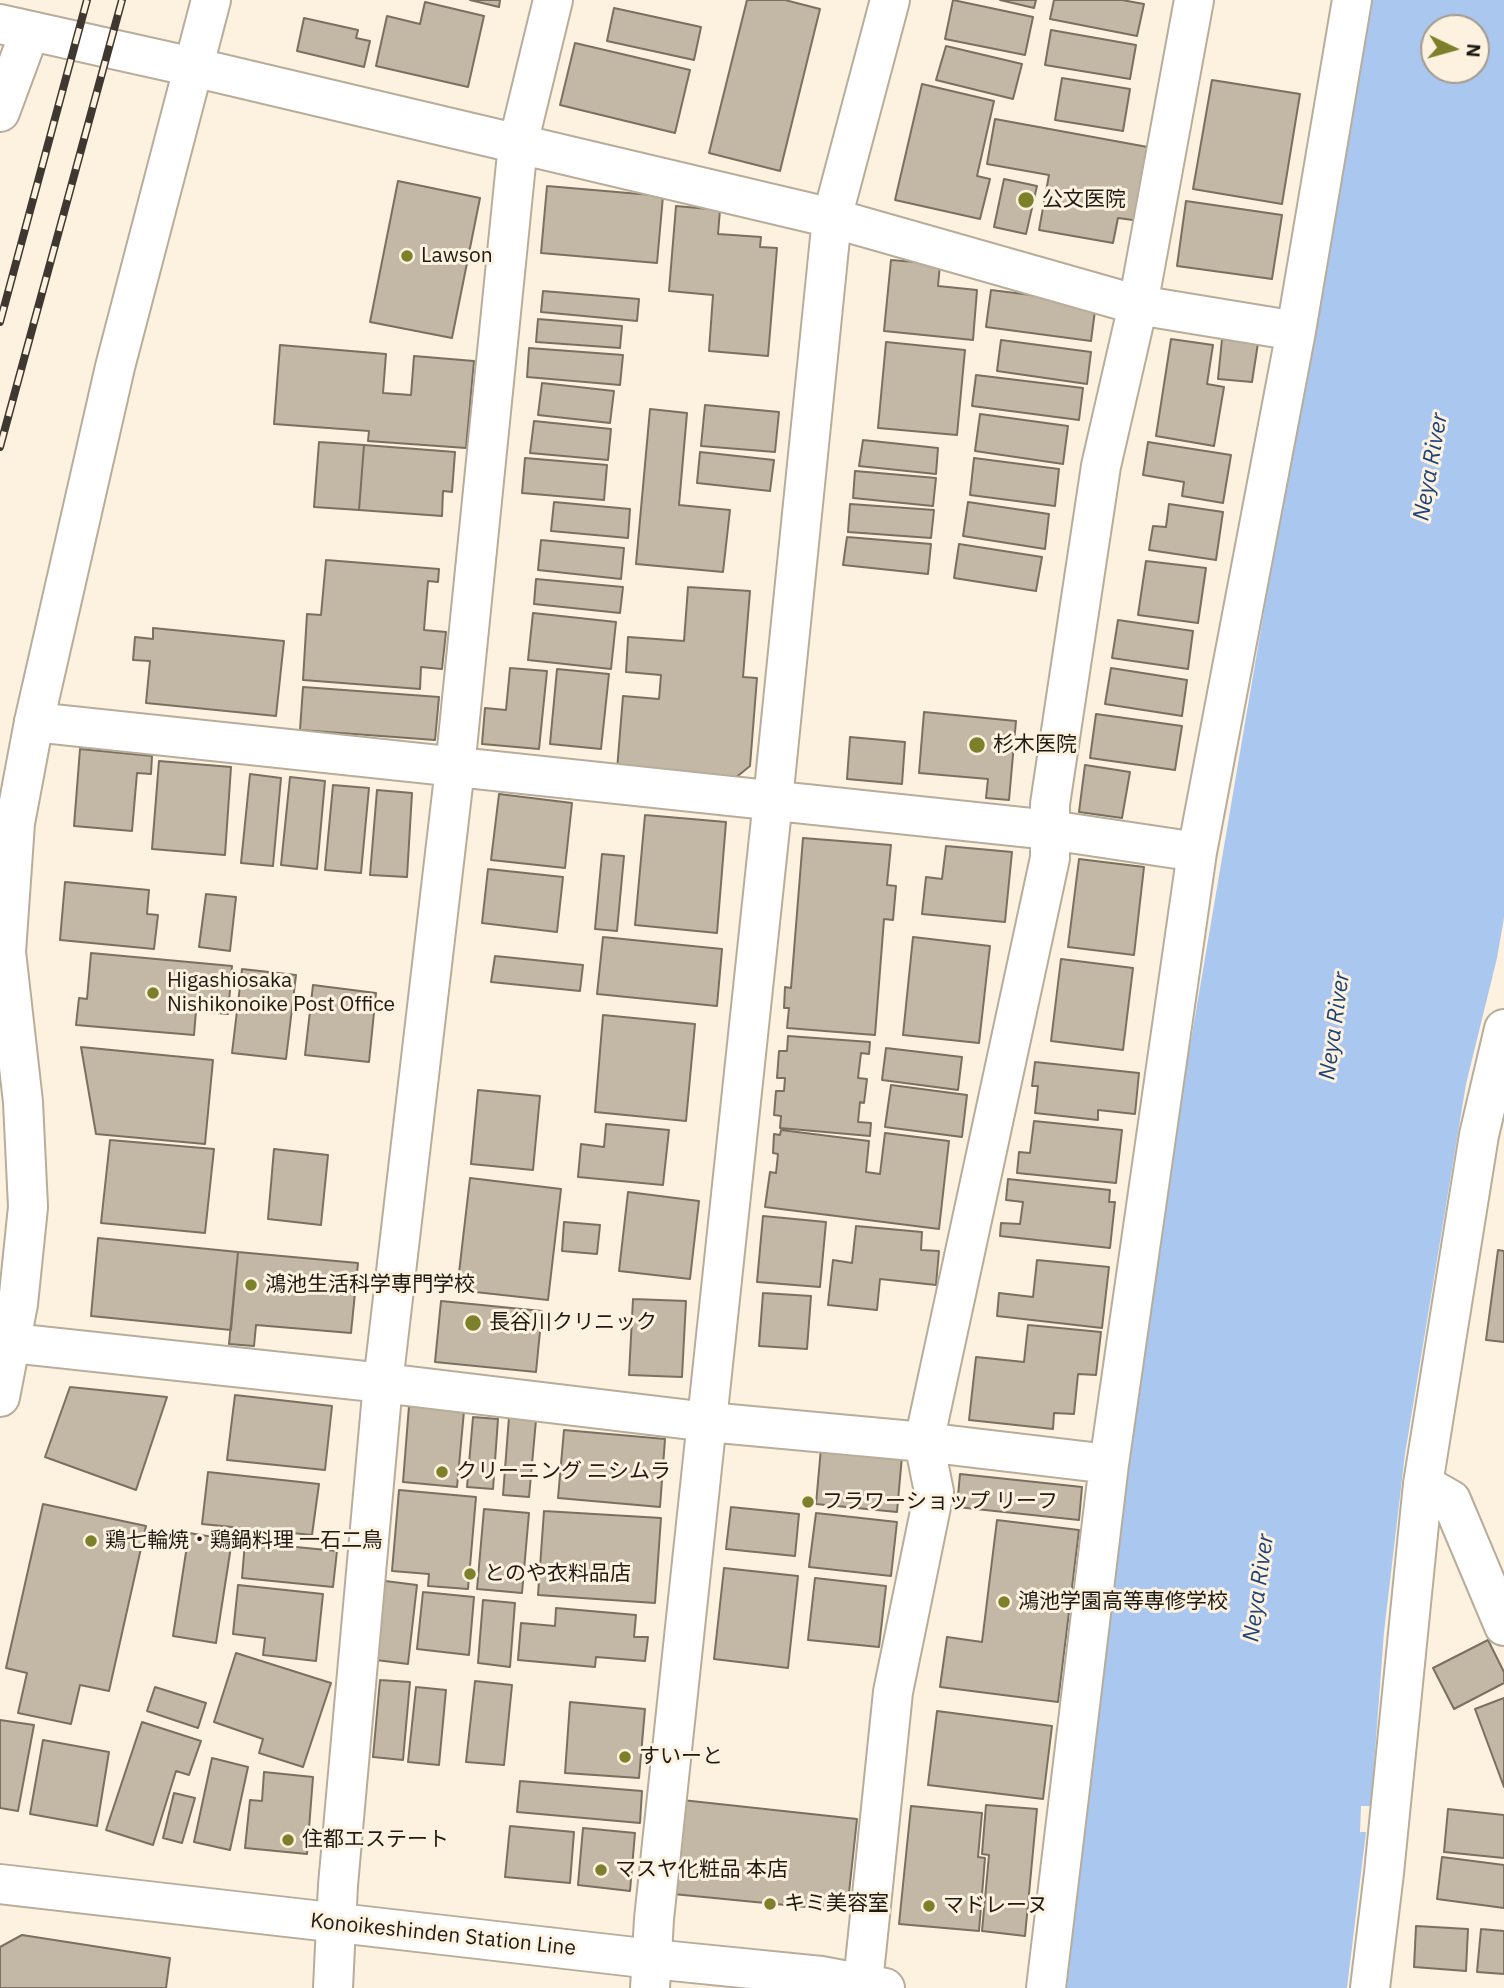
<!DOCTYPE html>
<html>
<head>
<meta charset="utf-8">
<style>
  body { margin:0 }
  #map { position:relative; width:1504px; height:1988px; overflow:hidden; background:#fdf1df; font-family:"IBM Plex Sans",sans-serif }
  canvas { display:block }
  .north { position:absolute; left:1420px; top:14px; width:70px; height:70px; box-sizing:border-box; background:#fdf1df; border:2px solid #a49b8e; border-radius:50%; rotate:95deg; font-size:19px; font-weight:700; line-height:28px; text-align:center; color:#1f1a14 }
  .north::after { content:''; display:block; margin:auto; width:24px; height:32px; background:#7d802a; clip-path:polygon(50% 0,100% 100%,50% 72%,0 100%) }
</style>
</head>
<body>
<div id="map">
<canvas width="1504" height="1988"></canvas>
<div class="north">N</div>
</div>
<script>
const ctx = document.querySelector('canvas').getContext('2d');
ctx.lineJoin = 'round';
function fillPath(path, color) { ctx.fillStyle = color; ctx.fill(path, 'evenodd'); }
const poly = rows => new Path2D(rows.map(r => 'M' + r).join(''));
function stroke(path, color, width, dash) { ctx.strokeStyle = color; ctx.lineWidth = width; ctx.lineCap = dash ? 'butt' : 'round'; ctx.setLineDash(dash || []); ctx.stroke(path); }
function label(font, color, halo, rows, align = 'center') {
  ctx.font = font + ' "IBM Plex Sans","Noto Sans JP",sans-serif'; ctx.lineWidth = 6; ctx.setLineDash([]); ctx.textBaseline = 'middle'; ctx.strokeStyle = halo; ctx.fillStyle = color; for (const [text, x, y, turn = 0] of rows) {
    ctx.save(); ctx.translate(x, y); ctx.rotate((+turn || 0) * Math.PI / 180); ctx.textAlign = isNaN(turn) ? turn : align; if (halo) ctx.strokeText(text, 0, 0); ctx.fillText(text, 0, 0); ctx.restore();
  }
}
fillPath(poly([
  [1368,0,1504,0,1504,918,1497,958,1466,1084,1405,1454,1384,1632,1371,1806,1361,1806,1360,1832,1366,1832,1347,1988,1067,1988,1125,1443,1164,1199],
  [1434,28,1476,28,1476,70,1434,70]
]), '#a9c7ef');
const building = poly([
  [470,0,500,0,499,7,470,0],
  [747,0,785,0,820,9,780,171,709,153,747,0],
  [953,0,1033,17,1025,55,945,39,953,0],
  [1000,0,1036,0,1034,8,1000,0],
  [1054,0,1122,0,1144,4,1137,36,1050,19,1054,0],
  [425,2,484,16,468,87,376,66,387,16,420,24,425,2],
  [614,8,701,27,694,60,607,41,614,8],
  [304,18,358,30,356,38,370,41,364,67,297,51,304,18],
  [1051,30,1136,45,1130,79,1045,65,1051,30],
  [575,43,690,70,675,133,560,105,575,43],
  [946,46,1022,64,1013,99,936,80,946,46],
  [1062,78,1130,89,1123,131,1055,120,1062,78],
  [1212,80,1300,94,1282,204,1193,189,1212,80],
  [922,84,994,101,977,176,990,179,980,219,895,200,922,84],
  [995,119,1153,148,1140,221,1118,218,1113,243,1039,230,1049,175,987,164,995,119],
  [1004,179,1037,186,1026,234,994,227,1004,179],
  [398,181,480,198,452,338,370,322,398,181],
  [547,186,663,196,657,263,541,253,547,186],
  [1186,201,1282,215,1272,279,1177,266,1186,201],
  [676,206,720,210,718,234,761,237,760,247,777,248,768,356,709,351,713,295,669,291,676,206],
  [891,260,940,264,938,286,977,290,973,340,884,331,891,260],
  [991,290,1096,303,1091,341,986,327,991,290],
  [543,291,639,299,637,321,541,312,543,291],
  [538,319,622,326,620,348,536,342,538,319],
  [1171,339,1213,345,1207,384,1224,387,1214,446,1156,436,1171,339],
  [1222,339,1258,343,1252,382,1218,379,1222,339],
  [1001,340,1091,352,1087,384,997,371,1001,340],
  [886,342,965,350,957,435,878,428,886,342],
  [280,345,386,354,383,393,411,395,414,356,474,361,466,448,368,441,369,431,274,424,280,345],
  [529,348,623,355,620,385,527,377,529,348],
  [976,375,1083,388,1079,420,972,406,976,375],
  [542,383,614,391,610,423,538,415,542,383],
  [705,405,779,412,775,452,701,446,705,405],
  [650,409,687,413,679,505,730,510,723,572,636,564,650,409],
  [980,414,1068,426,1063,464,975,451,980,414],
  [534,421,611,429,608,460,530,453,534,421],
  [863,440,938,448,936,474,859,466,863,440],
  [319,442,364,445,359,510,314,507,319,442],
  [1148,442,1231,455,1223,503,1182,496,1184,482,1143,475,1148,442],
  [364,445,455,452,452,492,443,491,442,516,359,510,364,445],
  [700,452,774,460,770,491,697,483,700,452],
  [525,458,607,465,604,500,522,493,525,458],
  [974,458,1059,469,1055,506,970,495,974,458],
  [855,471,936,478,933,506,853,498,855,471],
  [554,502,630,509,628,538,551,531,554,502],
  [968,502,1049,514,1045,549,963,536,968,502],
  [850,504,934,510,931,538,848,532,850,504],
  [1169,504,1223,512,1216,560,1149,550,1153,526,1166,527,1169,504],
  [847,537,931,544,928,574,843,565,847,537],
  [541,540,624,548,621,579,538,570,541,540],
  [959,544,1042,557,1036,591,954,578,959,544],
  [326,560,439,569,438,582,428,581,424,630,446,632,442,669,421,667,420,689,303,680,307,614,321,615,326,560],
  [1146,561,1206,568,1198,623,1138,615,1146,561],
  [536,579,623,587,620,613,534,604,536,579],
  [688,587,750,591,743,677,757,678,750,766,734,779,617,770,623,696,659,699,661,675,626,672,628,637,684,641,688,587],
  [533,613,616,622,611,669,528,660,533,613],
  [1118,620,1193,631,1188,669,1112,658,1118,620],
  [153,628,284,641,276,716,146,703,150,661,133,660,135,637,153,639,153,628],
  [510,668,547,671,539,749,482,744,485,708,506,710,510,668],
  [1111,668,1187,680,1182,716,1105,704,1111,668],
  [557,669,609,674,601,749,550,744,557,669],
  [303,687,439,697,435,740,300,730,303,687],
  [924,712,1016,721,1009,800,986,798,988,779,919,773,924,712],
  [1096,714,1182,726,1175,770,1090,758,1096,714],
  [850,737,905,742,902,784,847,779,850,737],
  [80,749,152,756,151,774,137,773,132,831,74,826,80,749],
  [159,761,231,767,225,855,152,849,159,761],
  [1085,765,1130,772,1122,818,1079,812,1085,765],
  [250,774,281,778,273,866,241,863,250,774],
  [290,777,325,781,317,869,281,865,290,777],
  [333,785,369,788,361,873,325,870,333,785],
  [377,790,412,793,407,877,370,875,377,790],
  [499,794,572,803,565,868,491,860,499,794],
  [645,815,726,822,717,933,635,925,645,815],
  [803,838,891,845,887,885,896,886,893,920,884,919,875,1035,787,1028,789,1008,784,1008,785,987,791,988,803,838],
  [946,846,1012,852,1005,922,922,914,926,877,942,879,946,846],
  [602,854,624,856,617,931,595,929,602,854],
  [1079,859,1144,867,1134,955,1068,947,1079,859],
  [488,869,563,877,557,932,482,923,488,869],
  [65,882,149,890,147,914,158,915,154,949,60,940,65,882],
  [206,894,236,897,230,951,199,947,206,894],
  [603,937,722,949,717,1006,597,994,603,937],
  [913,937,990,946,979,1043,903,1035,913,937],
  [91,953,232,966,228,1014,196,1011,194,1035,76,1025,79,998,87,999,91,953],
  [495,956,583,965,580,991,491,982,495,956],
  [1061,959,1133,968,1123,1050,1051,1041,1061,959],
  [242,969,296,975,286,1059,232,1053,242,969],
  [313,985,376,993,369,1062,305,1055,313,985],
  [603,1015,695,1024,686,1121,595,1112,603,1015],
  [788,1036,870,1042,869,1054,861,1053,858,1078,867,1079,864,1103,860,1102,858,1122,871,1123,870,1136,780,1128,781,1116,774,1115,776,1091,784,1091,785,1078,777,1078,779,1051,787,1051,788,1036],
  [81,1047,213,1060,205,1144,96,1134,81,1047],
  [886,1048,962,1057,958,1090,882,1080,886,1048],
  [1035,1062,1139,1073,1135,1114,1098,1110,1098,1120,1035,1113,1038,1086,1032,1086,1035,1062],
  [891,1085,967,1095,962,1137,885,1127,891,1085],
  [478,1090,540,1096,533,1170,471,1164,478,1090],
  [1034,1121,1122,1130,1116,1183,1017,1173,1019,1152,1030,1153,1034,1121],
  [606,1124,669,1130,663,1185,578,1177,581,1144,604,1147,606,1124],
  [781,1130,869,1141,866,1172,880,1174,885,1133,949,1141,939,1229,765,1207,770,1172,776,1173,778,1154,773,1153,774,1134,780,1135,781,1130],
  [110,1140,214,1149,205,1233,101,1223,110,1140],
  [274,1149,328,1155,321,1225,268,1219,274,1149],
  [470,1178,561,1189,548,1300,457,1290,470,1178],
  [1008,1179,1110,1190,1109,1202,1115,1202,1110,1248,1000,1236,1001,1223,1020,1224,1023,1202,1006,1200,1008,1179],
  [628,1192,699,1201,690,1279,619,1271,628,1192],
  [763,1216,826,1222,820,1287,757,1282,763,1216],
  [564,1222,600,1225,597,1254,562,1251,564,1222],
  [856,1226,922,1232,921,1250,939,1251,936,1285,880,1279,877,1310,828,1305,833,1260,852,1263,856,1226],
  [98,1238,238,1252,231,1330,91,1316,98,1238],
  [1498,1250,1504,1251,1504,1342,1486,1340,1498,1250],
  [238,1252,358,1263,351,1333,256,1325,254,1346,229,1344,238,1252],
  [1037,1260,1109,1267,1102,1328,997,1316,999,1293,1033,1297,1037,1260],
  [763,1293,811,1296,807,1349,759,1346,763,1293],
  [633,1299,686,1301,682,1377,629,1375,633,1299],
  [441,1301,542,1311,536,1372,435,1362,441,1301],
  [1028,1325,1101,1332,1096,1375,1078,1374,1074,1414,1054,1413,1053,1429,969,1420,976,1357,1024,1362,1028,1325],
  [70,1387,167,1397,136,1490,45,1457,70,1387],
  [235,1395,332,1406,325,1470,227,1460,235,1395],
  [409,1406,464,1411,457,1487,403,1482,409,1406],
  [473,1417,498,1419,493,1489,467,1487,473,1417],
  [509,1417,536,1420,529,1497,503,1495,509,1417],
  [564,1430,665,1439,660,1507,558,1498,564,1430],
  [821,1448,902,1456,897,1512,816,1504,821,1448],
  [208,1472,319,1484,312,1535,202,1524,208,1472],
  [960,1474,1082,1487,1079,1520,957,1507,960,1474],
  [399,1490,476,1497,468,1589,428,1586,429,1574,392,1571,399,1490],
  [43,1504,146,1526,109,1691,80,1685,71,1724,18,1713,27,1673,6,1668,43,1504],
  [731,1507,799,1514,795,1556,726,1549,731,1507],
  [484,1509,529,1513,522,1593,477,1589,484,1509],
  [544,1511,661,1518,655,1603,538,1595,544,1511],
  [816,1513,897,1522,891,1576,809,1567,816,1513],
  [997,1520,1079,1530,1058,1702,940,1687,947,1637,982,1642,997,1520],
  [189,1533,232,1540,216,1643,173,1636,189,1533],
  [245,1542,337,1551,333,1587,242,1578,245,1542],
  [724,1568,798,1576,788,1668,714,1659,724,1568],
  [815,1578,886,1586,879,1647,808,1640,815,1578],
  [385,1581,417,1585,408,1664,376,1660,385,1581],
  [238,1585,323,1594,316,1661,263,1655,265,1638,233,1634,238,1585],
  [423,1592,474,1597,469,1655,417,1649,423,1592],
  [483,1600,515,1603,510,1667,478,1663,483,1600],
  [556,1608,636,1615,634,1637,648,1637,645,1661,596,1657,595,1667,518,1660,521,1623,555,1626,556,1608],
  [1488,1640,1504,1672,1504,1683,1454,1709,1433,1668,1488,1640],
  [236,1653,331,1683,303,1767,259,1753,263,1739,214,1722,236,1653],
  [380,1680,410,1682,403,1760,373,1757,380,1680],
  [475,1681,512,1685,504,1765,466,1762,475,1681],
  [155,1687,206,1703,198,1728,147,1711,155,1687],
  [416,1687,446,1690,439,1765,408,1762,416,1687],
  [1504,1698,1504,1787,1475,1709,1504,1698],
  [570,1702,645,1709,639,1778,565,1773,570,1702],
  [937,1711,1052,1726,1043,1799,928,1785,937,1711],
  [0,1720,34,1725,18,1811,0,1808,0,1720],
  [142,1722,201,1741,189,1775,176,1771,153,1845,106,1830,142,1722],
  [43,1740,109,1752,97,1826,30,1814,43,1740],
  [212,1758,248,1767,230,1850,194,1842,212,1758],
  [264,1772,313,1777,307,1854,245,1848,250,1800,262,1801,264,1772],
  [520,1781,642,1791,640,1823,517,1812,520,1781],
  [174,1793,195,1798,182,1843,163,1838,174,1793],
  [682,1800,857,1819,847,1911,673,1894,682,1800],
  [986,1805,1037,1809,1025,1936,982,1931,989,1855,982,1854,986,1805],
  [911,1806,982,1813,978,1857,985,1858,979,1931,899,1924,911,1806],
  [1448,1809,1504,1815,1504,1858,1444,1852,1448,1809],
  [510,1826,574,1832,570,1883,505,1877,510,1826],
  [583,1828,635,1833,630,1891,578,1885,583,1828],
  [1442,1857,1504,1865,1504,1908,1437,1899,1442,1857],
  [1416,1926,1468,1929,1466,1971,1414,1967,1416,1926],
  [1481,1929,1504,1931,1504,1974,1477,1972,1481,1929],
  [22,1935,170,1958,166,1988,0,1988,0,1947,22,1935]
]);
fillPath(building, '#c3b8a6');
stroke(building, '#7a7060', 2);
const minor = poly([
  [0,24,193,67,832,218,1138,305,1296,331],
  [0,112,30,31],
  [34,722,1050,830,1197,852],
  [12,1343,383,1383,708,1422,924,1442,1109,1464],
  [1423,1484,1451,1500,1504,1626],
  [863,1983,893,1692,934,1492,924,1442,1050,858,1050,804,1101,466,1138,305,1194,0],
  [333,1988,338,1885,383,1383,455,768,518,144,553,0],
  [650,1988,654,1919,773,800,832,218,890,0],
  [1046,1988,1109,1464,1197,852,1296,331,1352,0],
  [1370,1988,1384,1873,1423,1484,1479,1135,1504,1029]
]);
const tertiary = poly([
  [0,1397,18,1304,28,1207,23,1102,6,952,15,823,34,722,115,367,211,0]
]);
const secondary = poly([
  [0,1884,652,1959,821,1976,885,1988]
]);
stroke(minor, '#b8ac9b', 42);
stroke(tertiary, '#b8ac9b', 42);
stroke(secondary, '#b8ac9b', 42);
stroke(minor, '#fff', 38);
stroke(tertiary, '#fff', 38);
stroke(secondary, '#fff', 38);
const rail = poly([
  [0,322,87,0],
  [0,447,122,0]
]);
stroke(rail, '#3e3831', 8);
stroke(rail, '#fdf1df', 5, [16]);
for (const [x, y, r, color] of [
  [1026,200,9,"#7d802a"],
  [407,256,7,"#7d802a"],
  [977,745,9,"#7d802a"],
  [153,993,7,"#7d802a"],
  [251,1285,7,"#7d802a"],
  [473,1323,9,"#7d802a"],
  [442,1472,7,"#7d802a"],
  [808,1502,7,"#7d802a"],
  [91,1541,7,"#7d802a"],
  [470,1574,7,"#7d802a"],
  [1004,1602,7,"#7d802a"],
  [625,1757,7,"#7d802a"],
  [288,1840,7,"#7d802a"],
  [601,1870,7,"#7d802a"],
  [770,1904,7,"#7d802a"],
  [929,1906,7,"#7d802a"]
]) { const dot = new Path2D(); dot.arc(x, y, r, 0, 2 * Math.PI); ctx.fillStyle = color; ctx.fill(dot); stroke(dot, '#fdf1df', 2.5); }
label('21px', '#1f1a14', '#fdf1df', [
  ["公文医院",1042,200],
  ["Lawson",421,256],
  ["杉木医院",993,745],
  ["Higashiosaka",167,981],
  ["Nishikonoike Post Office",167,1005],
  ["鴻池生活科学専門学校",265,1285],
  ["長谷川クリニック",489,1323],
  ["クリーニング ニシムラ",456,1472],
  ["フラワーショップ リーフ",822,1502],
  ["鶏七輪焼・鶏鍋料理 一石二鳥",105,1541],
  ["とのや衣料品店",484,1574],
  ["鴻池学園高等専修学校",1018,1602],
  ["すいーと",639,1757],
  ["住都エステート",302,1840],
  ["マスヤ化粧品 本店",615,1870],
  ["キミ美容室",784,1904],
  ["マドレーヌ",943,1906]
], 'left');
label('21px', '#1f1a14', '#fdf1df', [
  ["Konoikeshinden Station Line",443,1935,6]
]);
label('italic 23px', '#1e4477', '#fdf1df', [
  ["Neya River",1431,467,-80],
  ["Neya River",1335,1026,-82],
  ["Neya River",1259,1588,-82]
]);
</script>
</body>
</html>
